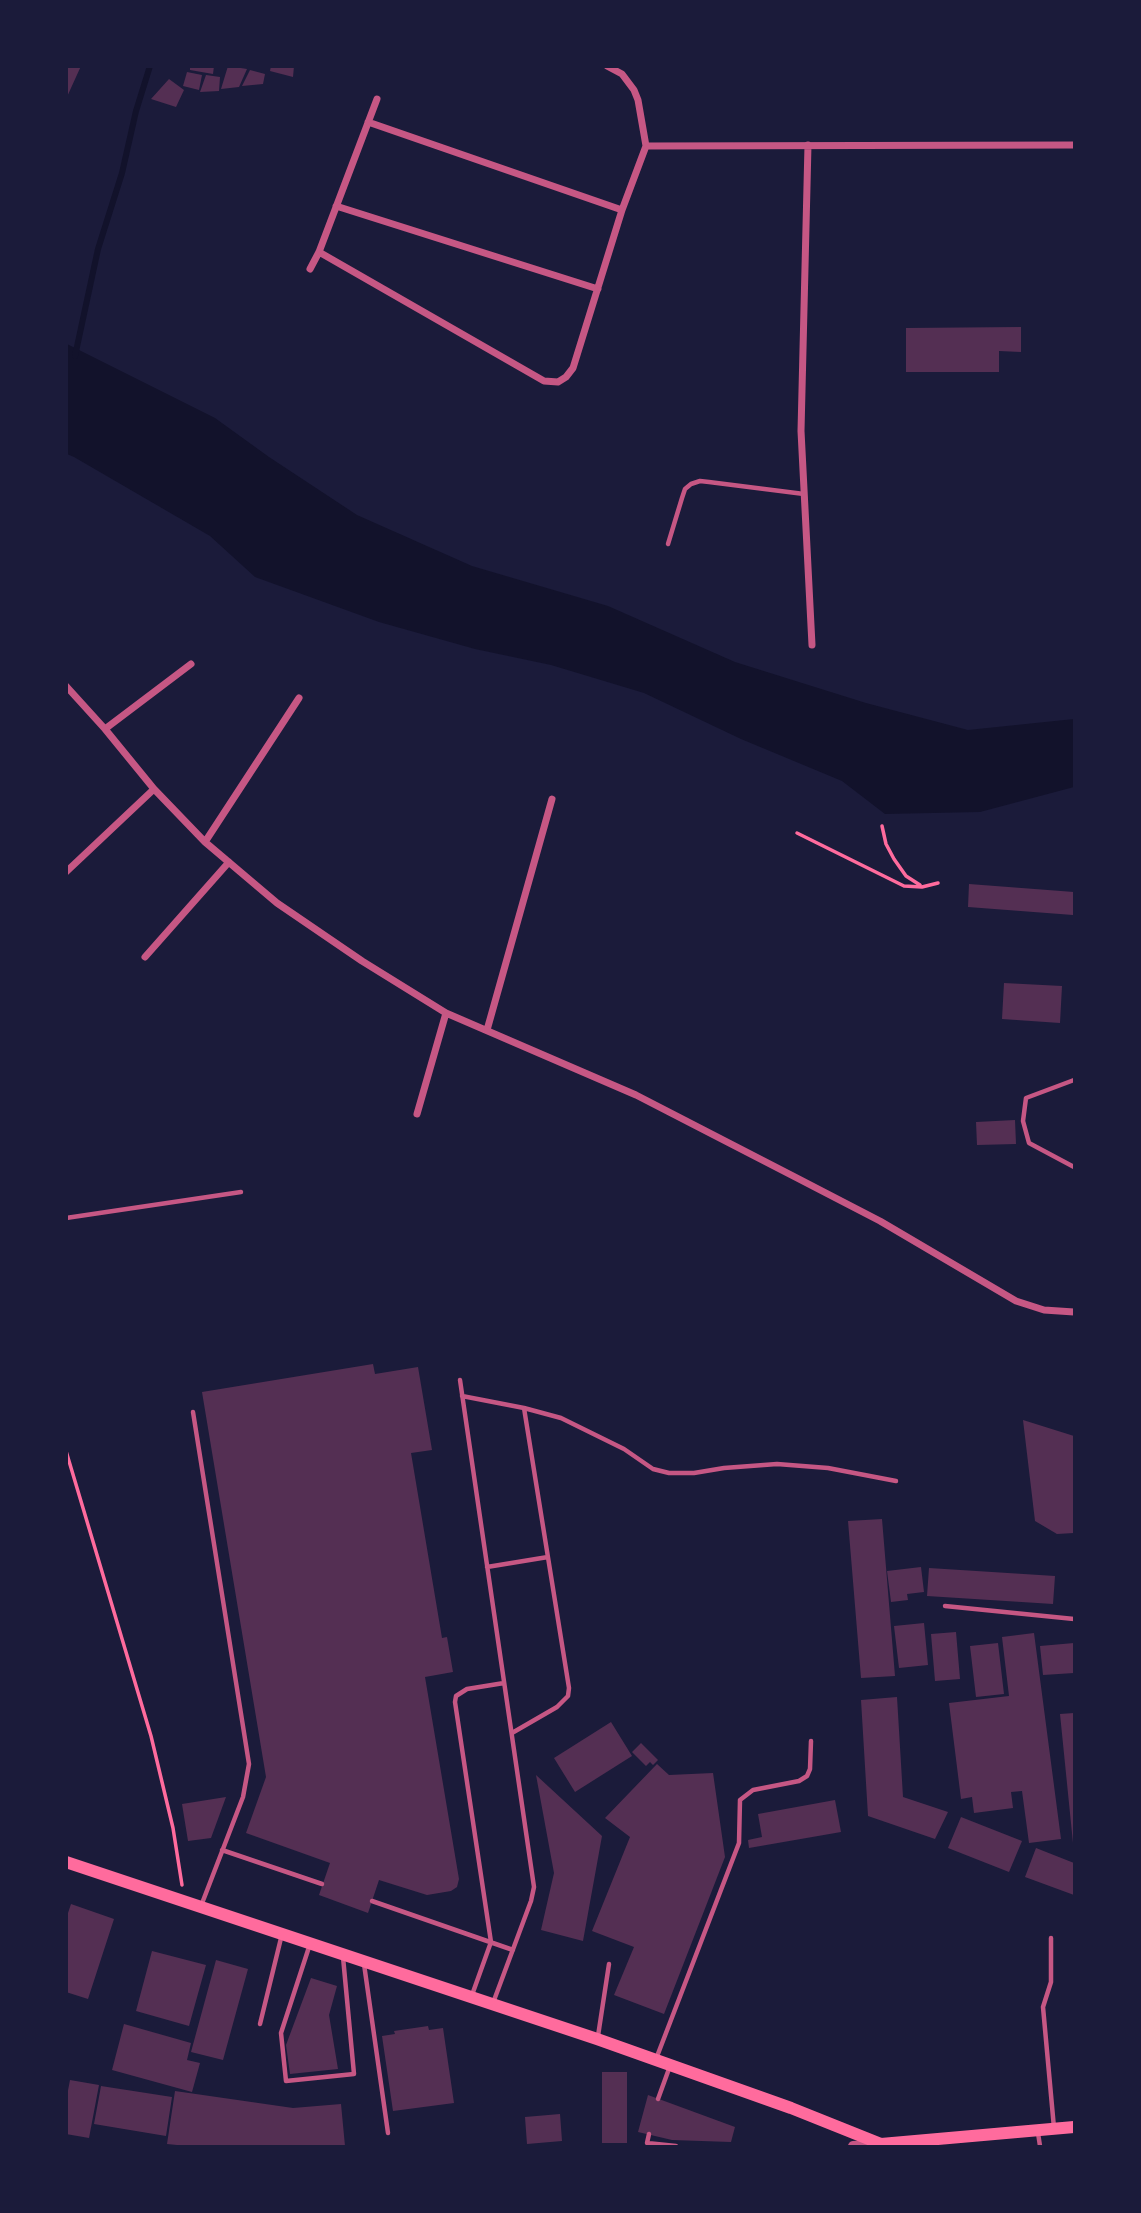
<!DOCTYPE html>
<html>
<head>
<meta charset="utf-8">
<style>
  body { margin:0 }
  #map { position:relative; width:1141px; height:2213px; overflow:hidden; background:#1b1b3a; font-family:"Exo 2",sans-serif }
  canvas { display:block }
  .frame { position:absolute; inset:0; border:68px solid #1b1b3a; pointer-events:none }
</style>
</head>
<body>
<div id="map">
<canvas width="1141" height="2213"></canvas>
<div class="frame"></div>
</div>
<script>
const ctx = document.querySelector('canvas').getContext('2d');
ctx.lineJoin = 'round';
function fillPath(path, color) { ctx.fillStyle = color; ctx.fill(path, 'evenodd'); }
const poly = rows => new Path2D(rows.map(r => 'M' + r).join(''));
function stroke(path, color, width, dash) { ctx.strokeStyle = color; ctx.lineWidth = width; ctx.lineCap = dash ? 'butt' : 'round'; ctx.setLineDash(dash || []); ctx.stroke(path); }
fillPath(poly([
  [67,344,215,418,269,457,357,515,472,566,608,606,735,662,866,703,968,730,1074,719,1074,787,980,812,885,814,842,781,741,739,644,693,551,665,475,649,379,622,255,577,210,536,74,457,67,454]
]), '#12122b');
stroke(poly([
  [75,356,98,249,122,173,136,111,150,66]
]), '#12122b', 6);
fillPath(poly([
  [66,66,81,66,66,99],
  [190,66,214,66,213,74,190,70],
  [228,66,247,69,239,87,221,89],
  [271,66,294,66,293,77,270,71],
  [250,70,265,74,263,84,242,86],
  [187,72,202,75,199,90,183,86],
  [206,75,220,77,219,91,200,92],
  [169,79,184,90,176,107,151,99],
  [1021,327,1021,352,999,351,999,372,906,372,906,328],
  [969,884,1074,892,1073,915,968,907],
  [1004,983,1062,986,1060,1023,1002,1019],
  [1015,1120,1016,1144,977,1145,976,1122],
  [373,1364,375,1374,418,1367,432,1450,411,1453,442,1638,447,1637,453,1672,425,1677,459,1879,457,1887,451,1891,427,1895,379,1880,368,1913,319,1895,330,1863,246,1833,266,1777,202,1392],
  [1023,1420,1074,1436,1074,1533,1057,1534,1035,1521],
  [882,1519,895,1676,861,1678,848,1521],
  [921,1567,924,1592,907,1594,908,1600,891,1602,887,1571],
  [929,1568,1055,1576,1053,1604,927,1596],
  [924,1623,928,1665,899,1668,894,1626],
  [956,1632,960,1679,935,1681,931,1634],
  [1034,1633,1061,1839,1029,1843,1022,1791,1011,1792,1013,1808,974,1813,972,1797,961,1799,949,1703,1009,1696,1002,1637],
  [998,1643,1004,1694,976,1697,970,1646],
  [1074,1643,1074,1673,1043,1675,1040,1646],
  [897,1697,903,1797,948,1812,935,1839,868,1816,861,1700],
  [1074,1713,1074,1843,1073,1843,1060,1714],
  [611,1722,632,1756,575,1792,554,1758],
  [641,1743,658,1760,653,1765,650,1762,646,1766,632,1752],
  [657,1764,669,1775,713,1773,725,1857,664,2014,614,1995,634,1947,592,1931,630,1837,605,1818],
  [536,1775,602,1836,583,1941,541,1930,554,1873],
  [226,1797,211,1838,188,1841,182,1804],
  [835,1800,841,1832,749,1848,748,1840,762,1837,758,1814],
  [961,1817,1022,1841,1009,1872,948,1848],
  [1036,1848,1074,1863,1074,1895,1025,1877],
  [71,1904,114,1919,88,1999,66,1992,66,1919],
  [152,1951,206,1965,189,2026,136,2011],
  [216,1960,248,1969,223,2060,191,2052],
  [311,1978,337,1986,329,2015,338,2069,290,2074,286,2045],
  [124,2024,191,2043,187,2060,200,2063,192,2092,112,2070],
  [428,2026,429,2030,443,2028,454,2103,393,2111,382,2036,395,2034,394,2031],
  [602,2072,627,2072,627,2143,602,2143],
  [70,2080,99,2085,89,2138,66,2134,66,2101],
  [101,2086,172,2097,166,2136,94,2124],
  [175,2091,293,2108,341,2104,345,2146,187,2146,167,2144],
  [648,2095,735,2127,731,2142,672,2140,638,2132],
  [560,2114,562,2141,527,2144,525,2117]
]), '#542f53');
stroke(poly([
  [882,826,886,844,894,859,906,876,920,885],
  [797,833,904,886,922,887,938,883],
  [66,1451,151,1736,173,1828,182,1885]
]), '#ff6b9d', 3.5);
stroke(poly([
  [668,544,682,498,685,489,691,484,700,481,709,482,804,494],
  [1074,1080,1026,1098,1023,1121,1029,1143,1074,1167],
  [66,1218,241,1192],
  [460,1380,534,1887,531,1901,493,2003],
  [462,1396,524,1408,561,1418,624,1449,653,1469,669,1473,694,1473,724,1468,777,1464,828,1468,896,1481],
  [193,1412,249,1764,243,1797,201,1906],
  [487,1567,548,1557],
  [945,1606,1074,1619],
  [512,1733,557,1707,568,1696,569,1688,524,1408],
  [222,1850,322,1884],
  [372,1901,513,1950],
  [1051,1938,1051,1982,1043,2007,1054,2128],
  [310,1944,281,2033,286,2081,354,2074,343,1957],
  [364,1964,388,2133],
  [472,1995,491,1942,455,1702,456,1696,467,1689,504,1683],
  [260,2024,282,1934],
  [598,2036,609,1964],
  [656,2059,739,1843,740,1800,753,1790,799,1781,807,1776,810,1769,811,1741],
  [658,2099,670,2066],
  [1038,2133,1040,2146],
  [649,2134,647,2143,676,2146]
]), '#c65784', 4.5);
stroke(poly([
  [368,122,622,210],
  [808,145,801,431,812,645],
  [646,146,1074,145],
  [336,206,598,289],
  [319,252,544,381,558,382,566,377,573,368,622,210,646,146,638,100,634,90,622,74,607,66],
  [310,269,319,252,377,99],
  [66,686,105,729,154,789,205,842,277,903,362,961,446,1013,636,1095,797,1178,880,1221,1016,1301,1044,1310,1074,1312],
  [105,729,191,664],
  [205,842,299,698],
  [66,872,154,789],
  [145,957,229,862],
  [487,1030,552,799],
  [417,1114,446,1013]
]), '#c65784', 7);
stroke(poly([
  [853,2146,881,2144]
]), '#c65784', 10);
stroke(poly([
  [66,1862,597,2039,791,2108,886,2146],
  [881,2144,1074,2127]
]), '#ff6b9d', 12);
</script>
</body>
</html>
